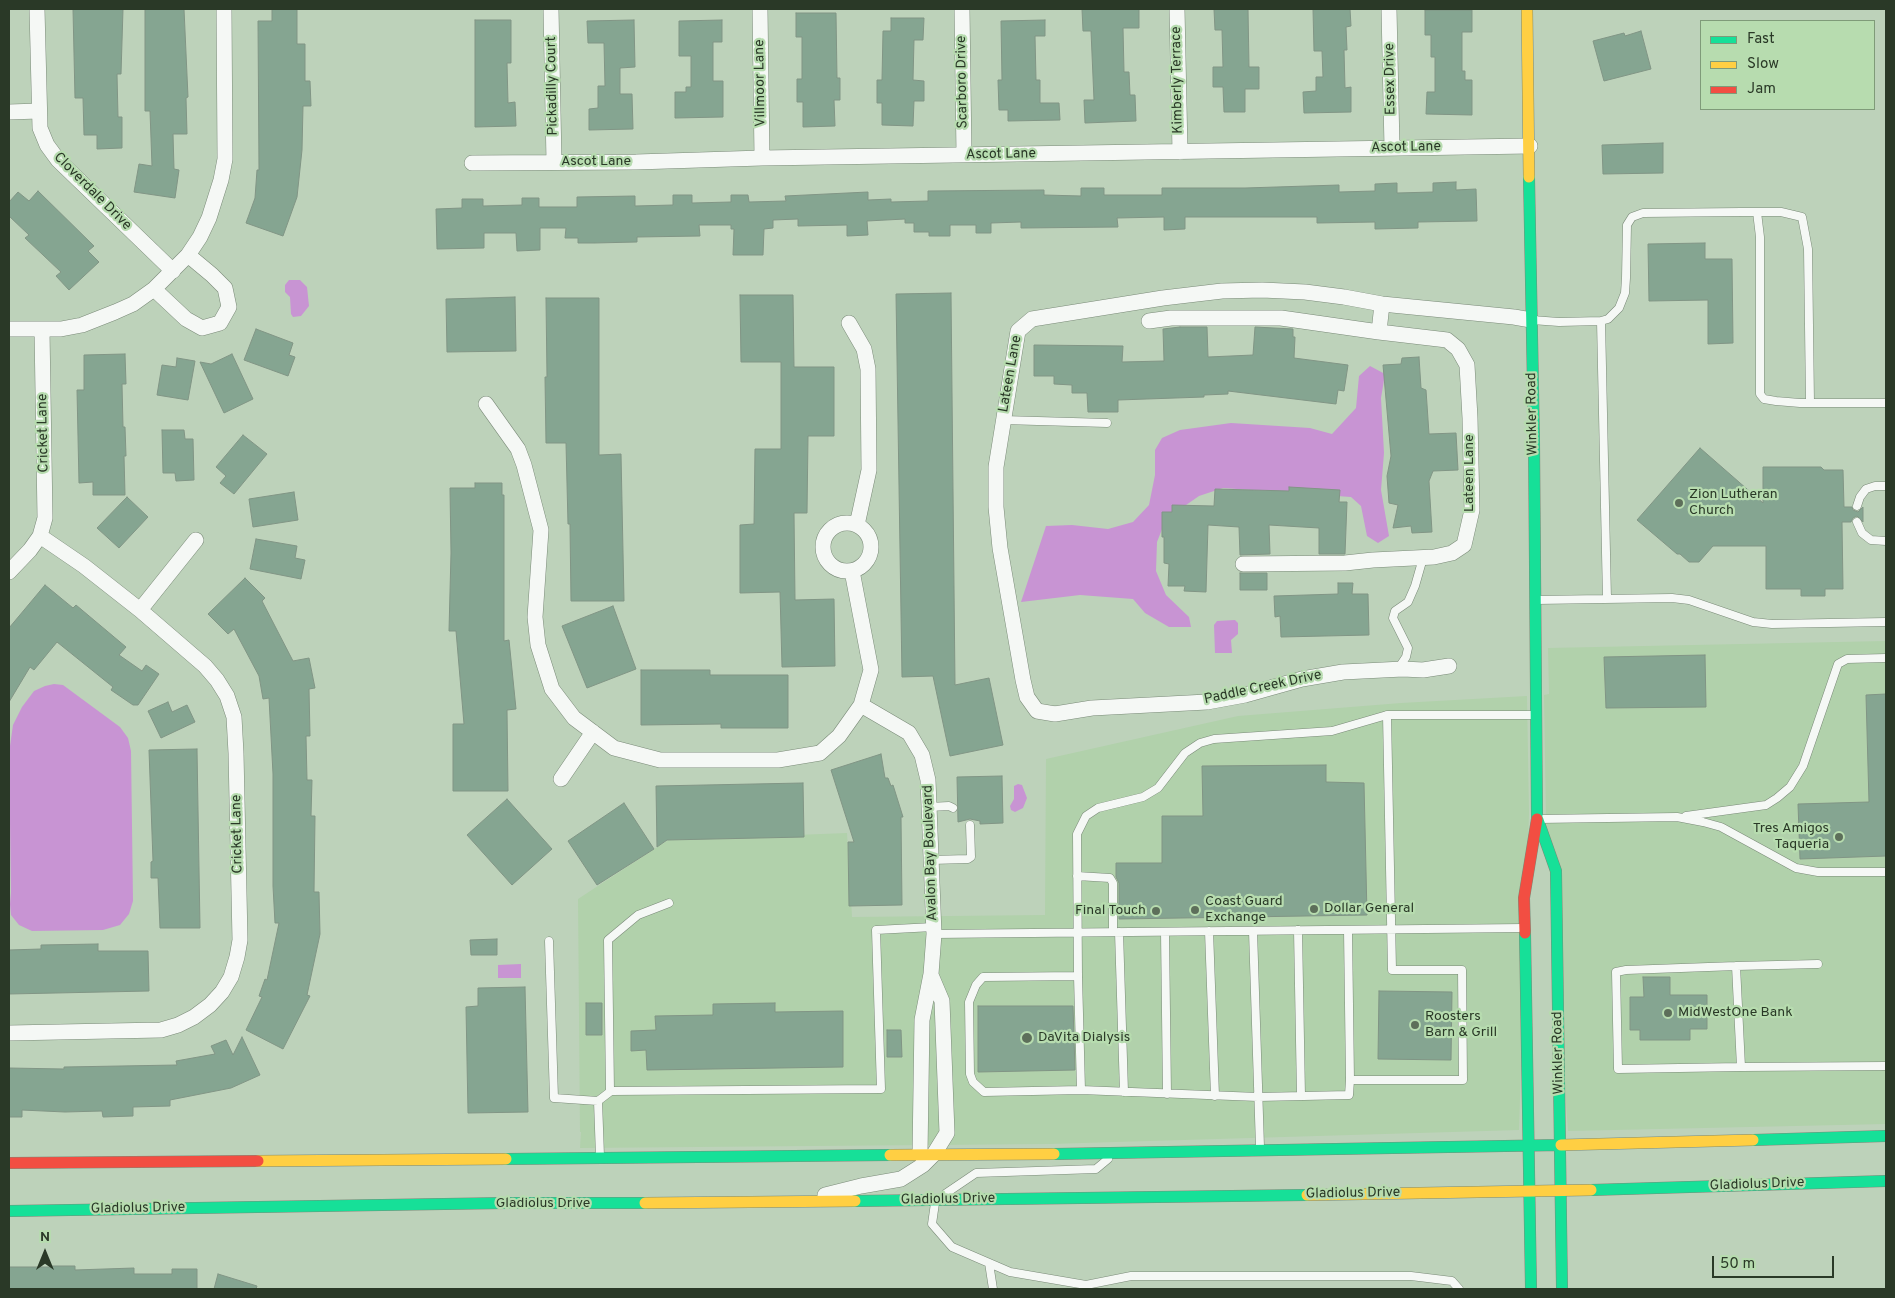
<!DOCTYPE html>
<html>
<head>
<meta charset="utf-8">
<style>
  body { margin:0 }
  #map { position:relative; width:1895px; height:1298px; overflow:hidden; background:#bdd2ba; font-family:Overpass,sans-serif }
  canvas { display:block }
  .frame { position:absolute; inset:0; border:10px solid #2a3927; pointer-events:none }
  .legend { position:absolute; left:1700px; top:20px; width:175px; height:90px; box-sizing:border-box; background:#b7dcaf; border:1px solid #7f9b79; margin:0; padding:6px 9px; list-style:none; font-size:15px; color:#2a3927 }
  .legend li { display:flex; align-items:center; gap:10px; height:25px }
  .legend b { width:25px; border:1px solid #7f9b79 }
  .north { position:absolute; left:20px; top:1228px; width:50px; height:50px; -webkit-text-stroke:4px #b7dcaf; paint-order:stroke; rotate:0deg; font-size:14px; font-weight:700; line-height:20px; text-align:center; color:#2a3927 }
  .north::after { content:''; display:block; margin:auto; width:18px; height:22px; background:#2a3927; clip-path:polygon(50% 0,100% 100%,50% 72%,0 100%) }
  .scale { position:absolute; left:1712px; top:1256px; width:122px; height:22px; box-sizing:border-box; border:2px solid #2a3927; border-top:0; padding-left:6px; font-size:15px; line-height:18px; white-space:nowrap; color:#2a3927; -webkit-text-stroke:4px #b7dcaf; paint-order:stroke }
</style>
</head>
<body>
<div id="map">
<canvas width="1895" height="1298"></canvas>
<div class="frame"></div>
<ul class="legend">
<li><b style="height:6px;background:#16e098"></b>Fast</li>
<li><b style="height:6px;background:#ffcf43"></b>Slow</li>
<li><b style="height:6px;background:#f24e42"></b>Jam</li>
</ul>
<div class="north">N</div>
<div class="scale">50 m</div>
</div>
<script>
const ctx = document.querySelector('canvas').getContext('2d');
ctx.lineJoin = 'round';
function fillPath(path, color) { ctx.fillStyle = color; ctx.fill(path, 'evenodd'); }
const poly = rows => new Path2D(rows.map(r => 'M' + r).join(''));
function stroke(path, color, width, dash) { ctx.strokeStyle = color; ctx.lineWidth = width; ctx.lineCap = dash ? 'butt' : 'round'; ctx.setLineDash(dash || []); ctx.stroke(path); }
function label(font, color, halo, rows, align = 'center') {
  ctx.font = font + ' Overpass,sans-serif'; ctx.lineWidth = 4.5; ctx.setLineDash([]); ctx.textBaseline = 'middle'; ctx.strokeStyle = halo; ctx.fillStyle = color; for (const [text, x, y, turn = 0] of rows) {
    ctx.save(); ctx.translate(x, y); ctx.rotate((+turn || 0) * Math.PI / 180); ctx.textAlign = isNaN(turn) ? turn : align; if (halo) ctx.strokeText(text, 0, 0); ctx.fillText(text, 0, 0); ctx.restore();
  }
}
fillPath(poly([
  [1886,641,1886,1124,1568,1131,1546,819,1544,695,1549,694,1548,648],
  [1527,696,1529,813,1519,1130,1049,1144,580,1148,581,1132,580,1132,578,899,668,840,847,833,852,917,1045,915,1046,759,1238,716,1401,703]
]), '#b1d1ab');
fillPath(poly([
  [289,280,300,280,307,287,309,306,301,316,293,317,291,314,290,297,285,292,285,285],
  [1370,366,1385,374,1381,398,1384,453,1381,490,1389,536,1378,543,1367,536,1361,506,1351,497,1223,488,1199,496,1166,519,1157,542,1156,571,1166,595,1189,617,1191,627,1169,627,1145,613,1133,599,1080,595,1021,602,1046,526,1072,525,1108,529,1133,522,1149,505,1155,475,1155,450,1162,438,1180,430,1231,423,1310,428,1332,434,1356,408,1359,376],
  [1235,620,1238,623,1238,634,1231,640,1232,653,1215,653,1214,625,1217,621],
  [54,684,63,685,120,727,128,738,131,751,133,901,129,914,120,925,103,930,32,931,19,925,11,915,10,904,11,892,9,753,13,725,22,707,34,691,45,686],
  [1018,784,1022,785,1027,798,1023,808,1015,812,1011,810,1010,806,1014,799,1014,786],
  [521,964,521,978,498,978,498,965]
]), '#c894d3');
const building = poly([
  [73,9,123,9,121,74,117,74,118,117,122,117,122,148,97,149,97,135,84,135,83,98,75,98,73,9],
  [145,9,184,9,188,97,186,98,187,134,173,134,174,169,179,170,175,198,134,192,139,164,152,166,150,111,145,111,145,9],
  [272,9,297,9,297,44,305,44,305,81,310,81,311,106,303,106,302,150,297,197,283,236,246,223,255,198,257,170,259,170,258,21,272,21,272,9],
  [1082,9,1139,9,1139,28,1123,28,1124,72,1129,72,1130,95,1135,95,1136,121,1085,123,1084,100,1094,100,1091,31,1083,31,1082,9],
  [1214,9,1248,9,1249,67,1259,67,1259,89,1245,89,1245,112,1224,112,1223,87,1213,87,1213,67,1223,67,1222,30,1215,30,1214,9],
  [1313,9,1350,9,1351,26,1346,27,1347,50,1344,50,1345,88,1351,87,1351,112,1304,113,1303,92,1316,91,1316,77,1323,77,1322,51,1314,51,1313,9],
  [1425,10,1472,10,1472,32,1462,32,1462,71,1465,71,1465,80,1472,80,1472,115,1426,114,1427,92,1435,92,1435,57,1431,57,1431,35,1425,35,1425,10],
  [796,13,836,13,837,78,840,78,840,100,834,100,835,126,803,127,803,102,797,102,797,79,802,79,802,37,796,37,796,13],
  [891,18,924,18,923,40,914,40,913,80,924,81,924,101,914,101,913,126,882,125,882,103,877,103,877,80,882,80,883,31,891,31,891,18],
  [475,20,511,20,511,63,507,63,508,103,515,102,516,126,475,127,475,20],
  [634,20,635,67,620,68,620,94,632,94,633,129,589,130,589,109,598,108,598,86,605,86,604,43,588,43,587,21,634,20],
  [722,20,722,42,713,42,713,81,723,81,723,117,675,118,675,92,686,92,686,87,691,87,691,56,679,56,679,21,722,20],
  [1045,20,1045,36,1035,36,1036,80,1040,80,1040,103,1059,103,1060,120,1008,121,1008,110,999,110,998,80,1002,80,1001,21,1045,20],
  [1641,31,1651,69,1604,81,1593,41,1624,33,1625,36,1641,31],
  [1663,143,1663,173,1603,174,1602,145,1663,143],
  [1456,182,1456,190,1476,189,1477,221,1418,222,1418,228,1375,229,1375,222,1317,223,1317,217,1185,217,1185,229,1164,230,1164,217,1117,218,1118,227,1021,228,1021,222,991,223,991,233,976,233,976,225,950,225,950,236,929,236,929,232,914,232,914,223,905,223,905,219,867,221,868,235,847,236,847,225,798,226,798,219,773,220,773,228,764,229,763,255,733,255,734,229,731,229,731,225,699,225,700,236,637,237,637,242,594,243,578,243,578,238,565,238,566,228,540,228,540,250,517,251,516,233,484,233,484,248,437,249,436,209,462,208,462,199,483,199,483,206,522,205,522,198,539,198,539,207,577,207,577,197,635,196,635,206,673,205,673,195,692,195,692,203,731,202,731,195,748,195,749,202,786,201,785,196,868,192,868,200,891,199,891,202,928,201,928,191,1044,190,1044,195,1081,196,1081,188,1104,188,1104,195,1162,195,1162,188,1245,188,1339,185,1339,192,1375,191,1375,184,1397,183,1397,193,1433,192,1433,183,1456,182],
  [38,191,94,246,88,251,99,262,69,290,56,276,61,272,25,238,29,235,9,216,9,202,18,192,29,201,38,191],
  [1705,243,1705,259,1732,259,1733,343,1708,344,1708,300,1649,301,1648,244,1705,243],
  [951,293,955,685,989,678,1003,745,950,756,933,676,902,677,896,294,951,293],
  [740,295,793,295,794,367,834,367,834,436,808,436,807,513,794,513,795,600,834,599,835,666,782,667,780,592,740,593,740,525,754,524,755,449,781,449,781,362,741,362,740,295],
  [515,297,516,351,447,352,446,299,515,297],
  [546,298,599,298,599,455,621,454,624,601,571,601,570,524,568,524,566,443,546,443,545,377,547,377,546,298],
  [1180,327,1207,327,1208,357,1253,355,1255,327,1293,329,1293,337,1295,337,1294,358,1348,365,1344,391,1338,390,1336,404,1228,391,1228,394,1204,395,1204,397,1118,400,1118,412,1088,412,1087,393,1072,393,1072,385,1054,384,1054,376,1034,376,1034,345,1123,346,1122,362,1164,361,1163,329,1180,327],
  [256,329,293,343,289,355,295,357,288,376,244,360,256,329],
  [125,354,126,384,122,384,123,427,125,427,126,456,124,456,125,495,93,495,93,482,79,483,77,390,84,390,84,355,125,354],
  [232,354,253,399,224,413,200,362,211,364,232,354],
  [1419,357,1421,388,1426,390,1429,434,1456,433,1458,470,1433,471,1429,481,1432,532,1412,533,1411,526,1393,528,1398,505,1389,503,1387,476,1391,456,1383,365,1401,364,1402,358,1419,357],
  [177,358,195,361,188,400,157,395,162,365,176,367,177,358],
  [162,430,184,430,185,439,193,439,194,480,176,481,175,473,163,473,162,430],
  [243,435,267,454,234,494,220,483,226,476,216,467,243,435],
  [1700,448,1763,503,1763,467,1821,467,1824,470,1843,470,1844,507,1852,507,1853,510,1858,512,1863,507,1863,522,1857,516,1853,518,1851,522,1842,522,1843,589,1825,589,1825,596,1801,596,1801,589,1766,589,1766,546,1713,546,1699,562,1689,562,1680,554,1677,554,1637,520,1700,448],
  [475,483,502,483,502,495,504,495,504,641,509,640,516,709,507,710,508,791,453,791,453,724,464,724,456,631,449,631,451,553,450,488,475,488,475,483],
  [1289,487,1340,490,1339,502,1347,502,1345,554,1319,554,1319,528,1269,525,1270,554,1240,555,1239,527,1208,525,1206,592,1184,591,1185,586,1168,586,1169,564,1164,563,1164,537,1162,537,1162,512,1172,512,1172,505,1214,506,1215,489,1289,491,1289,487],
  [294,492,298,520,253,527,249,499,294,492],
  [127,497,148,517,119,548,97,528,127,497],
  [256,539,297,546,295,558,305,560,301,579,250,569,256,539],
  [1240,573,1267,573,1267,590,1240,590,1240,573],
  [245,578,265,598,262,601,293,661,309,658,315,688,309,689,310,736,306,736,307,780,312,780,311,816,315,816,314,892,319,892,320,934,307,995,310,996,283,1049,246,1030,262,997,259,996,265,979,267,980,279,923,275,923,273,886,273,774,269,698,263,699,259,676,234,629,228,634,208,614,245,578],
  [1338,583,1353,583,1352,594,1368,594,1369,635,1281,637,1280,616,1275,617,1274,596,1338,594,1338,583],
  [45,585,73,608,76,605,126,647,119,655,142,671,146,665,159,674,138,705,133,705,111,690,113,687,57,642,34,670,30,667,9,702,9,628,45,585],
  [613,606,636,669,587,688,562,626,613,606],
  [1705,655,1706,707,1606,708,1604,657,1705,655],
  [641,670,710,670,710,675,788,675,788,728,721,728,721,724,641,725,641,670],
  [1886,694,1886,856,1800,859,1798,804,1869,802,1866,695,1886,694],
  [168,702,172,712,187,705,195,722,161,738,148,711,168,702],
  [197,749,200,928,160,928,158,878,151,878,151,862,153,861,149,750,197,749],
  [881,754,885,778,888,778,891,786,893,785,903,817,901,817,902,905,849,906,848,842,854,842,831,770,881,754],
  [1326,765,1326,782,1364,783,1367,915,1119,919,1119,883,1116,877,1116,863,1162,863,1162,816,1203,816,1202,766,1326,765],
  [1002,776,1003,823,980,824,980,821,970,819,958,822,957,777,1002,776],
  [803,783,804,837,667,840,657,847,656,786,803,783],
  [507,799,552,849,512,885,467,835,507,799],
  [624,803,654,849,597,885,568,841,624,803],
  [497,939,497,955,471,955,470,940,497,939],
  [98,944,98,951,148,951,149,991,9,994,9,950,41,949,41,945,98,944],
  [1643,977,1670,977,1670,995,1707,995,1707,1029,1690,1029,1690,1040,1640,1040,1640,1030,1630,1030,1630,997,1644,997,1643,977],
  [525,987,528,1112,468,1113,466,1007,478,1006,478,988,525,987],
  [1379,991,1452,992,1451,1060,1378,1059,1379,991],
  [586,1003,602,1003,602,1035,586,1035,586,1003],
  [775,1003,775,1012,843,1011,843,1067,647,1070,646,1050,631,1051,631,1031,656,1030,655,1016,713,1015,713,1004,775,1003],
  [978,1006,1073,1006,1075,1070,978,1072,978,1006],
  [887,1030,901,1030,902,1057,887,1057,887,1030],
  [242,1037,260,1075,231,1088,170,1100,170,1106,133,1107,133,1116,103,1117,102,1111,65,1112,22,1110,22,1117,9,1117,9,1068,64,1069,64,1067,177,1065,176,1061,215,1054,211,1046,226,1040,233,1055,242,1037],
  [51,1266,75,1266,75,1270,134,1268,134,1274,172,1274,172,1269,197,1269,197,1289,9,1289,9,1267,51,1267,51,1266],
  [218,1274,257,1286,256,1289,214,1289,218,1274]
]);
fillPath(building, '#85a591');
stroke(building, '#819585', 1);
const lane = poly([
  [1757,212,1760,237,1760,394,1764,399,1776,401,1800,403,1886,403],
  [1532,320,1559,322,1601,321,1608,319,1619,308,1625,293,1626,278,1627,225,1632,217,1643,213,1742,212,1781,212,1802,217,1808,249,1810,403],
  [1601,321,1607,599],
  [1003,420,1107,423],
  [1857,506,1860,497,1866,489,1875,486,1886,486],
  [1857,522,1862,533,1871,540,1886,541],
  [1536,600,1672,598,1689,600,1753,622,1772,624,1886,622],
  [1398,669,1406,657,1408,648,1393,618,1395,611,1408,602,1415,586,1423,558],
  [929,807,949,806,953,808],
  [1686,816,1766,805,1777,798,1790,787,1803,766,1838,664,1847,659,1886,658],
  [1539,819,1677,817,1703,822,1721,827,1796,868,1818,872,1886,872],
  [931,860,968,859,971,857,970,825],
  [1077,876,1110,878,1113,883,1113,932],
  [1298,930,1301,1096],
  [1348,930,1350,1080,1463,1080,1462,970,1392,970,1387,715,1533,715],
  [1209,931,1215,1096],
  [1253,931,1260,1147],
  [1119,932,1124,1092],
  [1165,932,1167,1094],
  [934,934,1524,928],
  [549,941,554,1098,598,1101,600,1156],
  [1736,966,1626,970,1616,972,1618,1069,1741,1067,1736,966,1818,964],
  [1078,976,983,977,976,985,969,1002,970,1074,973,1082,984,1092,1081,1090],
  [1741,1067,1886,1066],
  [1350,1080,1349,1095,1258,1097,1081,1090,1078,976,1077,834,1086,816,1098,808,1143,797,1158,788,1185,753,1200,743,1214,739,1332,731,1387,715],
  [610,1091,608,940,638,915,669,903],
  [598,1101,611,1091,881,1089,876,930,933,927],
  [945,1194,976,1173,1096,1169,1108,1159],
  [935,1203,932,1224,952,1247,1010,1272,1086,1285,1131,1276,1411,1276,1452,1281,1459,1289],
  [989,1263,993,1289]
]);
const street = poly([
  [37,9,40,128,47,145,58,160,173,271],
  [551,9,554,162],
  [760,9,762,158],
  [962,9,964,155],
  [1177,9,1180,152],
  [1389,9,1392,148],
  [9,112,39,111],
  [472,163,636,162,762,158,1530,146],
  [154,289,186,319,202,328,220,323,229,307,225,288,212,275,188,255],
  [1149,321,1171,318,1281,318,1379,332],
  [849,323,864,349,868,369,869,470,857,525],
  [9,329,61,329,82,325,115,312,133,304,154,289,188,255,200,237,209,218,221,180,225,159,224,9],
  [486,404,518,449,524,465,541,530,535,617,538,645,552,689,574,718,614,748,660,760,778,760,820,753,839,736,861,705,871,670,852,571],
  '823 547a24 24 0 1 1 48 0a24 24 0 1 1-48 0Z',
  [1243,564,1345,563,1373,560,1434,557,1452,553,1464,545,1472,510,1470,418,1467,365,1458,349,1447,340,1379,332,1382,304],
  [9,572,30,550,40,536,45,518,42,330],
  [140,610,196,540],
  [1449,666,1423,670,1403,669,1343,672,1302,679,1245,695,1207,702,1092,708,1055,714,1037,711,1027,697,1023,680,1000,548,996,507,996,467,1018,331,1032,319,1163,298,1222,291,1262,290,1305,292,1344,297,1382,304,1514,317,1531,320],
  [861,705,909,733,922,755,928,780,934,934,931,974,922,1020,920,1154],
  [561,779,593,732],
  [9,1033,161,1030,178,1025,194,1017,210,1005,222,992,231,977,237,957,240,940,236,753,234,717,227,696,217,680,205,666,140,610,84,566,40,536],
  [825,1195,861,1186,901,1179,923,1165,934,1154,947,1133,942,1001,931,975]
]);
const fast = poly([
  [1529,177,1534,440,1537,819],
  [1538,820,1556,871,1562,1289],
  [1525,933,1531,1289],
  [1753,1140,1886,1136],
  [1054,1154,1561,1145],
  [506,1159,890,1155],
  [1591,1190,1886,1181],
  [855,1201,1307,1195],
  [9,1211,506,1203,645,1203]
]);
const slow = poly([
  [1527,9,1529,177],
  [1561,1145,1753,1140],
  [890,1155,1054,1154],
  [258,1161,506,1159],
  [1307,1195,1591,1190],
  [645,1203,855,1201]
]);
const jam = poly([
  [1525,933,1524,898,1537,819],
  [9,1163,258,1161]
]);
stroke(lane, '#7a8a78', 9);
stroke(street, '#7a8a78', 16);
stroke(fast, '#7a8a78', 12);
stroke(slow, '#7a8a78', 12);
stroke(jam, '#7a8a78', 12);
stroke(lane, '#f5f8f5', 8);
stroke(street, '#f5f8f5', 15);
stroke(fast, '#16e098', 11);
stroke(slow, '#ffcf43', 11);
stroke(jam, '#f24e42', 11);
for (const [x, y, r, color] of [
  [1679,503,5,"#5d6f5a"],
  [1839,837,5,"#5d6f5a"],
  [1314,909,5,"#5d6f5a"],
  [1195,910,5,"#5d6f5a"],
  [1156,911,5,"#5d6f5a"],
  [1668,1013,5,"#5d6f5a"],
  [1415,1025,5,"#5d6f5a"],
  [1027,1038,6,"#5d6f5a"]
]) { const dot = new Path2D(); dot.arc(x, y, r, 0, 2 * Math.PI); ctx.fillStyle = color; ctx.fill(dot); stroke(dot, '#b7dcaf', 2); }
label('14px', '#2a3927', '#b7dcaf', [
  ["Essex Drive",1391,79,-91],
  ["Kimberly Terrace",1178,80,-91],
  ["Scarboro Drive",963,82,-91],
  ["Villmoor Lane",761,83,-91],
  ["Pickadilly Court",553,86,-91],
  ["Ascot Lane",1406,148,-1],
  ["Ascot Lane",1001,155,-1],
  ["Ascot Lane",596,162],
  ["Cloverdale Drive",92,192,45],
  ["Lateen Lane",1011,374,-80],
  ["Winkler Road",1533,414,-91],
  ["Cricket Lane",44,433,-91],
  ["Lateen Lane",1470,473,-90],
  ["Paddle Creek Drive",1263,688,-12],
  ["Cricket Lane",238,834,-91],
  ["Avalon Bay Boulevard",931,853,-92],
  ["Winkler Road",1559,1053,-91],
  ["Gladiolus Drive",1757,1185,-2],
  ["Gladiolus Drive",1353,1194,-1],
  ["Gladiolus Drive",948,1200,-1],
  ["Gladiolus Drive",543,1204],
  ["Gladiolus Drive",138,1209,-1]
]);
label('14px', '#2a3927', '#b7dcaf', [
  ["Zion Lutheran",1689,495],
  ["Church",1689,511],
  ["Tres Amigos",1829,829,"right"],
  ["Taqueria",1829,845,"right"],
  ["Coast Guard",1205,902],
  ["Exchange",1205,918],
  ["Dollar General",1324,909],
  ["Final Touch",1146,911,"right"],
  ["MidWestOne Bank",1678,1013],
  ["Roosters",1425,1017],
  ["Barn & Grill",1425,1033],
  ["DaVita Dialysis",1038,1038]
], 'left');
</script>
</body>
</html>
